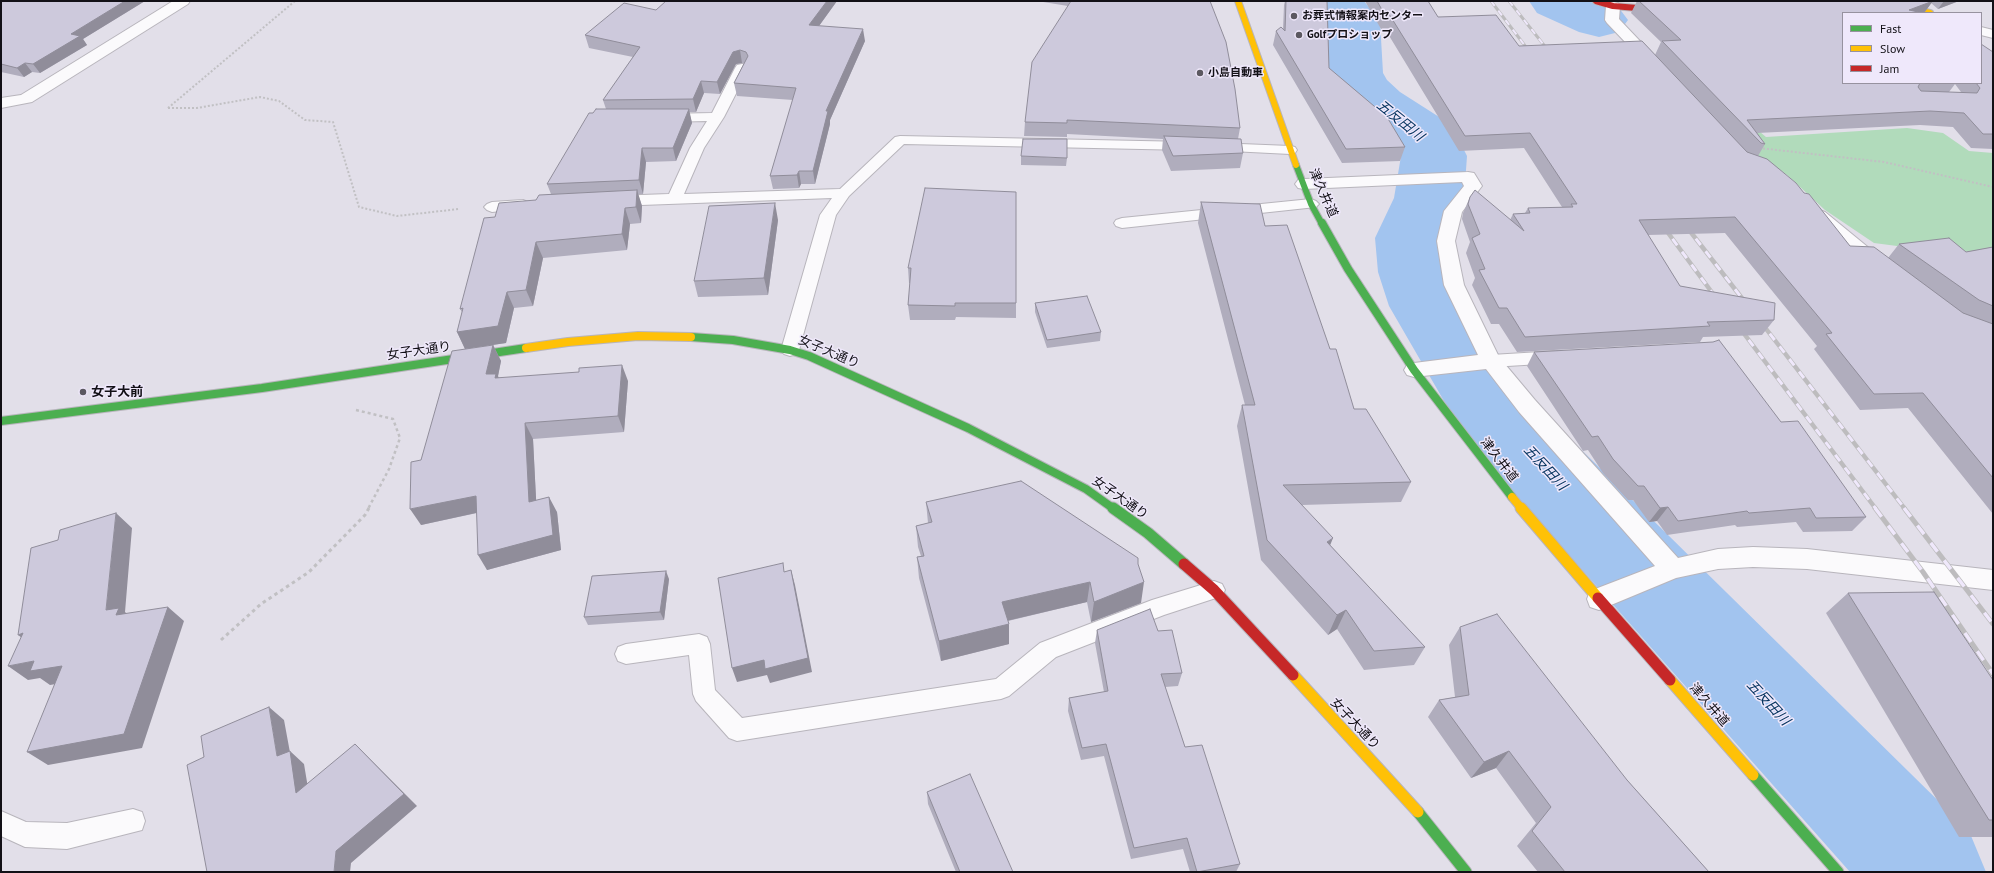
<!DOCTYPE html>
<html>
<head>
<meta charset="utf-8">
<style>
  body { margin:0 }
  #map { position:relative; width:1994px; height:873px; overflow:hidden; background:#e2dfe9; font-family:"PT Sans",sans-serif }
  canvas { display:block }
  .frame { position:absolute; inset:0; border:2px solid #121016; pointer-events:none }
  .legend { position:absolute; left:1842px; top:12px; width:140px; height:72px; box-sizing:border-box; background:#efe8fb; border:1px solid #97929f; margin:0; padding:5px 7px; list-style:none; font-size:12px; color:#121016 }
  .legend li { display:flex; align-items:center; gap:8px; height:20px }
  .legend b { width:20px; border:1px solid #97929f }
</style>
</head>
<body>
<div id="map">
<canvas width="1994" height="873"></canvas>
<div class="frame"></div>
<ul class="legend">
<li><b style="height:5px;background:#4caf50"></b>Fast</li>
<li><b style="height:5px;background:#ffc107"></b>Slow</li>
<li><b style="height:5px;background:#c62828"></b>Jam</li>
</ul>
</div>
<script>
const ctx = document.querySelector('canvas').getContext('2d');
ctx.lineJoin = 'round';
function fillPath(path, color) { ctx.fillStyle = color; ctx.fill(path, 'evenodd'); }
const poly = rows => new Path2D(rows.map(r => 'M' + r).join(''));
function stroke(path, color, width, dash) { ctx.strokeStyle = color; ctx.lineWidth = width; ctx.lineCap = dash ? 'butt' : 'round'; ctx.setLineDash(dash || []); ctx.stroke(path); }
function label(font, color, halo, rows, align = 'center') {
  ctx.font = font + ' "PT Sans","Noto Sans JP",sans-serif'; ctx.lineWidth = 3; ctx.setLineDash([]); ctx.textBaseline = 'middle'; ctx.strokeStyle = halo; ctx.fillStyle = color; for (const [text, x, y, turn = 0] of rows) {
    ctx.save(); ctx.translate(x, y); ctx.rotate((+turn || 0) * Math.PI / 180); ctx.textAlign = isNaN(turn) ? turn : align; if (halo) ctx.strokeText(text, 0, 0); ctx.fillText(text, 0, 0); ctx.restore();
  }
}
fillPath(poly([
  [1742,117,1766,137,1907,128,1943,133,1969,151,1993,153,1993,250,1967,252,1946,244,1897,246,1874,243,1825,210,1787,175,1757,155]
]), '#b1dbbb');
fillPath(poly([
  [1305,1,1364,1,1380,21,1383,73,1387,80,1400,92,1447,122,1457,136,1467,156,1464,198,1447,238,1452,272,1464,302,1502,359,1544,413,1969,831,1986,872,1850,872,1484,459,1444,401,1389,306,1378,272,1375,238,1394,198,1401,156,1396,147,1356,118,1338,102,1329,89,1323,73,1322,23,1305,1],
  [1529,1,1604,1,1619,8,1628,20,1619,32,1599,37,1579,32,1537,13,1529,1]
]), '#a2c4ef');
const lane = poly([
  [742,64,747,65,749,68,724,117,704,148,684,194,840,189,895,137,900,136,1189,142,1194,143,1196,146,1194,149,1189,150,904,144,849,196,836,215,799,350,796,354,790,356,784,354,781,350,820,215,832,198,614,206,609,204,606,201,609,198,614,196,669,194,690,148,707,121,665,122,660,121,658,118,660,115,665,114,712,113,735,68,737,65,742,64],
  [1216,143,1290,146,1295,147,1297,150,1295,153,1290,154,1211,150,1209,147,1211,144,1216,143],
  [1311,199,1316,201,1319,204,1316,207,1122,228,1116,226,1114,223,1116,220,1122,218,1311,199],
  [523,200,528,202,531,205,528,208,492,212,487,210,484,207,487,204,492,202,523,200],
  [1557,351,1563,353,1566,357,1563,361,1557,363,1491,367,1485,365,1482,361,1485,357,1491,355,1557,351],
  [1214,581,1222,584,1225,590,1222,596,1164,615,1056,657,1009,696,1001,699,737,741,729,738,696,701,693,694,689,655,626,664,618,661,615,654,618,647,626,644,699,634,707,637,710,644,715,690,742,718,996,679,1040,643,1152,600,1214,581],
  [133,809,142,812,145,821,142,830,67,849,25,847,1,836,1,811,26,822,67,823,133,809]
]);
const street = poly([
  [173,1,190,1,188,4,32,102,1,108,1,98,21,95,173,1],
  [1613,2,1618,3,1620,6,1619,19,1658,60,1661,63,1658,66,1648,66,1607,23,1605,20,1606,6,1608,3,1613,2],
  [1981,27,1993,30,1993,38,1981,35,1981,27],
  [1468,172,1474,173,1482,186,1462,212,1455,241,1464,285,1499,357,1535,400,1678,558,1718,549,1753,547,1807,549,1993,570,1993,590,1807,569,1753,567,1718,569,1676,578,1599,610,1590,607,1587,599,1590,591,1655,566,1519,412,1486,369,1414,377,1407,375,1404,370,1407,365,1414,363,1478,355,1444,285,1437,241,1444,211,1464,186,1462,182,1304,189,1298,188,1295,184,1298,180,1304,179,1468,172],
  [1819,210,1825,212,1886,262,1888,266,1886,270,1879,272,1872,270,1813,220,1810,216,1813,212,1819,210]
]);
const fastFar2 = poly([
  [1296,165,1311,204,1322,224]
]);
const fastFar1 = poly([
  [1322,223,1348,269,1414,370,1512,497],
  [691,337,733,340,790,350,809,356,968,428,1086,489,1114,509],
  [1,421,262,388,526,348]
]);
const fast = poly([
  [1113,508,1148,533,1184,564],
  [1753,775,1838,872],
  [1418,812,1466,872]
]);
const slowFar2 = poly([
  [1238,1,1296,165],
  [1896,5,1930,13]
]);
const slowFar1 = poly([
  [526,348,568,342,638,336,691,337],
  [1512,497,1522,509]
]);
const slow = poly([
  [1521,508,1598,598],
  [1293,675,1418,812],
  [1670,680,1753,775]
]);
const jamFar1 = poly([
  [1596,1,1613,6,1637,8,1664,7]
]);
const jam = poly([
  [1184,564,1214,590,1293,675],
  [1598,598,1670,680]
]);
stroke(lane, '#b8b5bc', 2);
stroke(street, '#b8b5bc', 2);
stroke(fastFar2, '#b8b5bc', 8);
stroke(fastFar1, '#b8b5bc', 10);
stroke(fast, '#b8b5bc', 13);
stroke(slowFar2, '#b8b5bc', 8);
stroke(slowFar1, '#b8b5bc', 10);
stroke(slow, '#b8b5bc', 13);
stroke(jamFar1, '#b8b5bc', 8);
stroke(jam, '#b8b5bc', 13);
stroke(poly([
  [168,108,197,108,260,97,279,101,305,120,333,122,359,207,397,216,459,209],
  [168,108,295,1],
  [1759,148,1884,162,1993,187]
]), '#c1c0c3', 2, [2, 2]);
stroke(poly([
  [356,410,393,419,400,438,389,469,368,509]
]), '#c1c0c3', 2.5, [3, 3]);
stroke(poly([
  [221,640,261,604,309,572,365,515,369,508]
]), '#c1c0c3', 3, [3.5, 3.5]);
fillPath(lane, '#fbfafc');
fillPath(street, '#fbfafc');
stroke(fastFar2, '#4caf50', 6);
stroke(fastFar1, '#4caf50', 8);
stroke(fast, '#4caf50', 11);
stroke(slowFar2, '#ffc107', 6);
stroke(slowFar1, '#ffc107', 8);
stroke(slow, '#ffc107', 11);
stroke(jamFar1, '#c62828', 6);
stroke(jam, '#c62828', 11);
const railFar2 = poly([
  [1491,1,1532,55],
  [1509,1,1551,54]
]);
const railFar1 = poly([
  [1663,226,1719,302],
  [1686,226,1748,306],
  [1760,321,1905,509],
  [1739,327,1876,509]
]);
const rail = poly([
  [1875,508,1923,572,1993,674],
  [1904,508,1993,624]
]);
stroke(railFar2, '#bdbcbe', 3);
stroke(railFar1, '#bdbcbe', 4.5);
stroke(rail, '#bdbcbe', 5);
stroke(railFar2, '#efe8fb', 2, [6]);
stroke(railFar1, '#efe8fb', 3, [8]);
stroke(rail, '#efe8fb', 3.5, [11]);
fillPath(poly([
  [1,1,145,1,83,39,87,45,40,73,32,72,24,77,1,72],
  [837,1,819,26,865,41,830,120,830,124,815,184,801,184,799,188,773,189,770,176,793,100,737,96,734,83,744,63,742,63,736,64,720,94,704,93,696,112,689,112,692,123,676,161,646,162,643,194,638,194,642,206,641,223,630,224,627,250,543,258,533,306,514,308,506,343,465,349,457,332,462,312,460,309,495,217,536,200,551,194,547,184,593,113,606,109,603,100,633,57,589,48,585,35,656,10],
  [1037,1,1210,1,1240,128,1238,139,1243,153,1240,168,1171,171,1162,150,1163,139,1067,134,1067,137,1024,136,1025,122,1068,6],
  [1285,1,1327,1,1329,68,1405,147,1400,161,1342,163,1273,45,1276,31,1283,29,1284,5],
  [1365,1,1428,1,1438,17,1519,46,1655,55,1661,42,1631,13,1637,1,1619,1,1959,1,1938,9,1931,3,1924,13,1843,13,1843,83,1981,83,1993,52,1993,149,1971,148,1953,127,1920,125,1757,133,1765,144,1758,156,1804,193,1850,246,1888,258,1899,244,1966,252,1993,247,1993,514,1908,408,1860,410,1814,349,1817,346,1725,233,1648,235,1680,286,1774,320,1762,335,1703,337,1700,342,1517,352,1499,324,1491,324,1472,285,1475,278,1466,253,1470,242,1462,219,1463,213,1470,197,1510,220,1513,214,1525,213,1528,208,1562,207,1524,148,1459,151,1385,29,1381,29],
  [1955,84,1961,92,1949,92],
  [1021,156,1067,158,1066,166,1021,165],
  [1016,192,1016,318,956,317,955,320,910,320,908,305,910,283,909,283,908,268],
  [1201,202,1265,226,1330,349,1354,409,1411,482,1401,502,1302,505,1330,545,1425,647,1414,665,1364,670,1337,629,1328,635,1261,560,1237,426,1242,405,1245,405,1198,223],
  [778,220,768,295,698,297,694,281],
  [1035,303,1101,332,1100,341,1047,348,1035,312],
  [493,345,501,361,498,376,498,378,628,381,624,432,533,439,536,500,557,512,561,550,487,570,477,513,421,525,421,460],
  [1534,352,1781,422,1866,517,1852,531,1803,532,1796,522,1737,527,1735,525,1667,535,1657,521,1649,522,1633,500,1628,500,1603,473,1588,450,1583,451,1527,366],
  [926,502,1138,564,1141,603,1091,622,1087,602,1008,621,1009,644,941,661,919,578,917,557,921,556,918,547,916,526,928,523],
  [669,579,664,620,588,625,584,617],
  [1848,593,1993,680,1993,837,1959,837,1826,613],
  [1460,627,1627,780,1709,872,1538,872,1517,846,1536,823,1496,768,1471,778,1428,717,1439,700,1455,697,1449,645],
  [1097,630,1158,631,1182,673,1178,686,1165,687,1185,747,1240,864,1236,872,1190,872,1183,849,1131,859,1104,756,1081,760,1068,711,1069,698,1104,692,1095,643],
  [927,792,1013,872,956,872,928,804]
]), '#b0adbd');
fillPath(poly([
  [125,1,145,1,83,39,87,45,40,73,33,64,71,34],
  [827,1,837,1,811,37,809,25],
  [1933,1,1924,13,1907,13,1909,10],
  [1944,1,1959,1,1938,9],
  [863,29,865,41,830,120,830,124,815,184,813,171,826,111],
  [740,50,742,63,736,64,720,94,717,82,733,52],
  [25,63,32,72,24,77,17,68],
  [701,81,704,93,696,112,693,99],
  [689,109,692,123,676,161,673,148],
  [642,148,646,162,643,194,639,180],
  [799,171,801,184,799,188,797,175],
  [637,190,642,206,641,223,636,207],
  [775,203,778,220,768,295,764,278],
  [625,208,630,224,627,250,622,234],
  [536,242,543,258,533,306,526,290],
  [507,292,514,308,506,343,465,349,457,332],
  [493,345,501,361,498,376,504,390,486,374],
  [622,365,628,381,624,432,618,416],
  [525,423,533,439,537,517,529,502],
  [476,496,485,511,421,525,410,509],
  [549,497,557,512,561,550,487,570,478,555],
  [1668,507,1657,521,1649,522,1660,508],
  [116,513,132,528,125,612,136,622,124,624,106,610],
  [1333,538,1325,558,1327,542],
  [791,570,795,585,812,672,770,683,767,675,737,682,732,668],
  [666,571,669,579,664,620,660,612],
  [1090,582,1087,602,1002,622,1002,602],
  [1144,582,1141,603,1091,622,1094,602],
  [168,607,184,621,142,748,48,765,27,752],
  [1346,610,1337,629,1328,635,1337,615],
  [1009,624,1009,644,941,661,939,641],
  [23,633,37,649,18,635],
  [34,661,62,666,80,680,50,685,40,678,28,680,8,666],
  [269,707,284,720,291,758,290,751,304,764,311,806,296,793,277,756],
  [355,744,417,806,351,863,350,872,334,872,336,851],
  [1509,751,1496,768,1471,778,1484,762]
]), '#908d9a');
const building = poly([
  [1,1,125,1,71,34,80,36,33,64,25,63,17,68,1,64,1,1],
  [666,1,827,1,809,25,863,29,826,111,828,111,813,171,799,171,797,175,770,176,796,88,734,83,748,56,746,52,740,50,733,52,717,82,701,81,693,99,603,100,640,47,585,35,624,3,656,10,666,1],
  [1071,1,1210,1,1226,42,1235,89,1240,128,1067,120,1067,123,1025,122,1032,62,1071,1],
  [1286,1,1327,1,1329,68,1387,117,1405,147,1346,149,1276,31,1281,27,1285,31,1286,1],
  [1377,1,1428,1,1438,17,1496,15,1519,46,1642,41,1747,152,1767,159,1796,183,1804,193,1809,194,1850,246,1874,247,1963,313,1993,324,1993,478,1923,393,1874,394,1826,334,1832,333,1735,217,1639,220,1680,286,1775,303,1774,320,1707,322,1710,326,1525,337,1507,308,1499,308,1479,270,1485,269,1472,238,1480,234,1468,204,1470,197,1475,190,1524,231,1513,214,1530,213,1528,208,1573,207,1571,204,1577,204,1530,133,1465,136,1389,14,1385,15,1377,1],
  [1639,1,1933,1,1909,10,1923,13,1843,13,1843,83,1920,83,1918,87,1921,91,1977,93,1980,88,1976,83,1981,83,1981,44,1993,52,1993,134,1983,134,1964,113,1930,111,1747,120,1765,144,1761,143,1662,41,1681,40,1639,1],
  [596,109,689,109,673,148,642,148,639,180,547,184,589,113,593,113,596,109],
  [1164,136,1241,139,1243,153,1173,156,1164,136],
  [1023,139,1067,139,1067,158,1021,156,1023,139],
  [925,188,1016,192,1016,303,955,303,955,306,908,305,911,268,908,268,925,188],
  [637,190,636,207,625,208,622,234,536,242,526,290,507,292,498,326,457,332,463,308,460,309,484,218,495,217,499,203,536,200,539,195,637,190],
  [1201,202,1260,204,1265,226,1287,225,1330,349,1336,349,1354,409,1366,409,1411,482,1283,485,1333,538,1327,542,1425,647,1374,651,1346,610,1337,615,1267,540,1242,405,1255,405,1201,202],
  [775,203,764,278,694,281,709,206,775,203],
  [1949,238,1966,252,1993,247,1993,306,1979,300,1899,244,1949,238],
  [1087,296,1101,332,1047,340,1035,303,1087,296],
  [1719,340,1781,422,1798,421,1866,517,1816,518,1810,508,1749,513,1747,511,1678,521,1668,507,1660,508,1644,486,1638,486,1613,459,1598,436,1592,437,1534,352,1713,342,1719,340],
  [493,345,486,374,496,374,495,378,579,372,579,368,622,365,618,416,525,423,529,502,549,497,553,535,478,555,476,496,410,509,411,462,421,460,452,351,493,345],
  [1021,481,1138,558,1138,564,1144,582,1094,602,1090,582,1002,602,1009,624,939,641,917,557,924,556,916,526,932,522,926,502,1021,481],
  [116,513,106,610,119,608,116,615,168,607,124,734,27,752,62,666,30,671,34,661,8,666,23,633,18,635,31,548,58,540,60,530,116,513],
  [783,563,784,572,791,570,808,658,765,669,764,660,732,668,718,578,783,563],
  [666,571,660,612,584,617,592,576,666,571],
  [1934,592,1993,680,1993,820,1989,820,1848,593,1934,592],
  [1150,609,1158,631,1172,630,1182,673,1161,674,1185,747,1202,745,1240,864,1197,872,1187,838,1134,848,1106,744,1082,748,1069,698,1108,691,1097,630,1150,609],
  [1497,614,1627,780,1709,872,1565,872,1532,831,1551,807,1509,751,1484,762,1439,700,1469,695,1460,627,1497,614],
  [269,707,277,756,290,751,296,793,355,744,404,794,336,851,334,872,207,872,187,765,204,757,201,736,269,707],
  [970,774,1013,872,960,872,927,792,970,774]
]);
fillPath(building, '#cdc9dc');
stroke(building, '#908d9a', 1);
for (const [x, y, r, color] of [
  [1294,16,4,"#5b5860"],
  [1299,35,4,"#5b5860"],
  [1200,73,4,"#5b5860"],
  [83,392,4,"#5b5860"]
]) { const dot = new Path2D(); dot.arc(x, y, r, 0, 2 * Math.PI); ctx.fillStyle = color; ctx.fill(dot); stroke(dot, '#efe8fb', 1.5); }
label('bold 11px', '#121016', '#efe8fb', [
  ["お葬式情報案内センター",1302,16],
  ["Golfプロショップ",1307,35],
  ["小島自動車",1208,73]
], 'left');
label('13px', '#121016', '#efe8fb', [
  ["津久井道",1323,193,66],
  ["女子大通り",419,351,-8],
  ["女子大通り",829,352,23],
  ["津久井道",1499,460,52],
  ["女子大通り",1120,498,35],
  ["津久井道",1709,705,49],
  ["女子大通り",1355,724,47]
]);
label('bold 13px', '#121016', '#efe8fb', [
  ["女子大前",91,392]
], 'left');
label('italic 14px', '#02315d', '#efe8fb', [
  ["五反田川",1400,121,39],
  ["五反田川",1545,468,47],
  ["五反田川",1768,703,47]
]);
</script>
</body>
</html>
